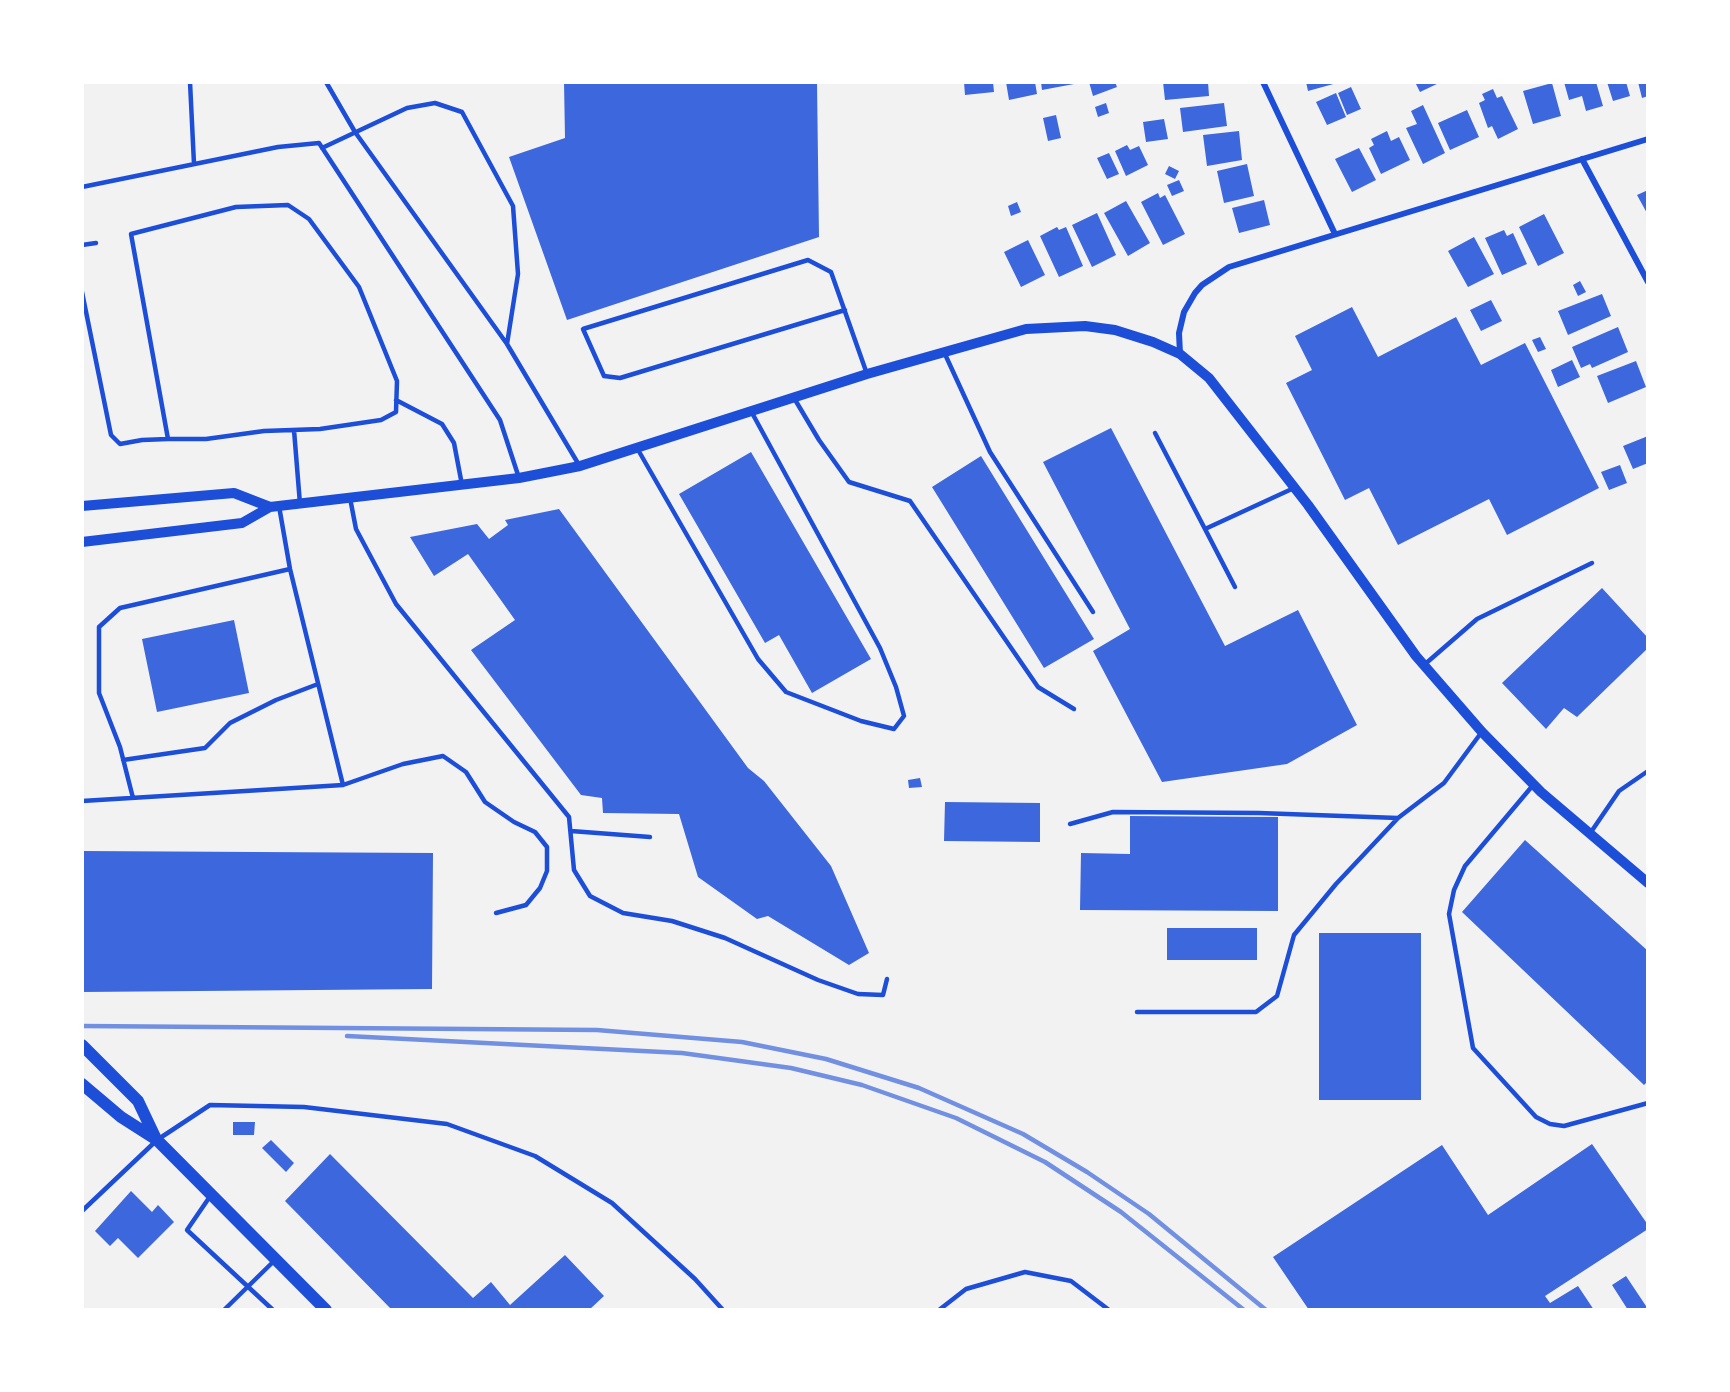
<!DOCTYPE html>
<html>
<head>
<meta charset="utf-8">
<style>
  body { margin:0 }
  #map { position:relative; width:1730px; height:1392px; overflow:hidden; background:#f2f2f2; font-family:"IBM Plex Sans",sans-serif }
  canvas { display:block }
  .frame { position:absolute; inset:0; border:84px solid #fff; pointer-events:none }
</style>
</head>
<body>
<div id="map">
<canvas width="1730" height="1392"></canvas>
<div class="frame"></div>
</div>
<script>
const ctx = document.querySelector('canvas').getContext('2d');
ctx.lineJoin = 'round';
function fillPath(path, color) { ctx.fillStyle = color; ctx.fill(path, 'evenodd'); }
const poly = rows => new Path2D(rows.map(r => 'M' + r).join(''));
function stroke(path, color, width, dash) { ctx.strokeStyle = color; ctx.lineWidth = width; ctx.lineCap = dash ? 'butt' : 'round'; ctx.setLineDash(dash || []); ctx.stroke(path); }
fillPath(poly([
  [564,82,817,82,819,237,567,320,509,157,565,138],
  [964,82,993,82,994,92,965,95],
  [1006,82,1035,82,1037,94,1009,100],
  [1041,82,1074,82,1074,84,1042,90],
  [1089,82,1115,82,1117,87,1093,96],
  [1163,82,1208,82,1209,96,1165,100],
  [1306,82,1337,82,1337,83,1308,91],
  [1415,82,1441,82,1420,92],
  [1564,82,1596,82,1603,106,1586,111,1582,96,1569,100],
  [1607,82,1626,82,1630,96,1613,101],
  [1638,82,1648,82,1648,96,1642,98],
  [1552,83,1561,116,1533,124,1523,91],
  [1351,87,1361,109,1347,115,1338,93],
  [1493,89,1497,98,1502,96,1518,129,1498,139,1492,126,1488,128,1479,103,1485,100,1482,94],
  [1336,93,1346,117,1327,125,1316,102],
  [1106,103,1109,113,1098,117,1095,107],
  [1224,103,1227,126,1183,132,1180,108],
  [1423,105,1445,153,1423,164,1406,128,1417,124,1411,111],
  [1467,110,1479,137,1450,150,1438,123],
  [1056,115,1061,138,1048,141,1043,118],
  [1164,119,1168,139,1146,142,1143,122],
  [1239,131,1242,160,1207,166,1203,135],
  [1387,131,1391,141,1399,137,1410,160,1381,174,1369,148,1374,145,1371,139],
  [1127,145,1130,150,1139,146,1148,165,1126,176,1115,151],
  [1359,148,1376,180,1352,192,1335,159],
  [1109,153,1119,174,1107,179,1097,158],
  [1247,164,1254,196,1224,203,1217,171],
  [1169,166,1179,171,1175,179,1165,174],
  [1179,180,1184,191,1172,196,1167,185],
  [1648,190,1648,215,1637,195],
  [1158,193,1160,198,1165,195,1185,234,1163,245,1141,202],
  [1264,200,1270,225,1239,233,1232,208],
  [1126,201,1150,243,1128,256,1104,213],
  [1017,202,1021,212,1011,216,1008,206],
  [1097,213,1116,255,1092,267,1072,225],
  [1544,214,1564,253,1538,266,1519,227],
  [1057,227,1059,230,1066,227,1083,266,1059,277,1040,236],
  [1504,230,1507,236,1513,233,1527,264,1502,275,1485,238],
  [1474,237,1494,274,1468,287,1448,251],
  [1028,240,1045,275,1021,287,1004,252],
  [1580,281,1586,292,1578,296,1573,285],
  [1602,294,1611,316,1568,335,1558,311],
  [1491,300,1502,321,1481,331,1470,310],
  [1352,307,1378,357,1456,317,1481,365,1525,343,1599,488,1507,535,1489,499,1398,545,1369,488,1345,500,1286,383,1312,370,1295,336],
  [1618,327,1628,352,1592,368,1590,364,1581,368,1572,347],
  [1540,337,1546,349,1538,352,1532,340],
  [1572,360,1580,377,1558,387,1551,370],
  [1636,361,1646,387,1608,403,1597,376],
  [1111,428,1225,646,1298,610,1357,725,1287,764,1162,782,1093,651,1130,629,1043,462],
  [1648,436,1648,463,1633,469,1623,446],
  [751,452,871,659,812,693,779,635,765,643,679,494],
  [981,456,1094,639,1044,668,932,487],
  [1620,465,1627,483,1609,490,1601,472],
  [559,509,748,768,764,781,831,866,869,953,849,965,768,916,757,919,698,877,679,814,603,813,602,798,581,795,471,650,515,620,468,554,434,576,410,537,477,524,489,539,508,525,505,520],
  [1602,588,1648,638,1648,648,1577,717,1564,708,1546,729,1502,683],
  [234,620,249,693,157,712,142,639],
  [920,778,922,787,909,788,908,780],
  [945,802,1040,803,1040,842,944,841],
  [1130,816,1278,817,1278,911,1080,910,1081,853,1130,854],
  [1525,840,1648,951,1648,1081,1644,1085,1462,912],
  [82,851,433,853,432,989,82,992],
  [1167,928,1257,928,1257,960,1167,960],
  [1319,933,1421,933,1421,1100,1319,1100],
  [233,1122,255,1122,254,1135,233,1135],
  [271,1140,294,1163,286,1172,262,1148],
  [1592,1144,1648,1225,1648,1229,1545,1296,1550,1303,1578,1286,1594,1310,1309,1310,1273,1257,1442,1145,1488,1215],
  [330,1154,473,1298,491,1282,510,1305,565,1255,604,1296,589,1310,392,1310,285,1201],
  [131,1191,152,1212,158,1205,174,1222,138,1258,118,1238,110,1246,95,1231],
  [1626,1276,1648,1309,1648,1310,1628,1310,1612,1285]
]), '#3d67dc');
stroke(poly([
  [190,82,194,164],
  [326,82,355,132,507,344],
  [322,148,407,108,435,103,462,112,513,206,518,274,507,344,579,465],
  [82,187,278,147,319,143,500,420,519,478],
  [82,245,96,243],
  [82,292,111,435,120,444,142,440,168,439,206,439,264,431,320,429,381,420,396,412,397,381,359,287,309,219,288,205,236,207,131,234,168,439],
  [845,310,620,378,604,376,583,329,808,260,831,272,867,374],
  [944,352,990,452,1093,612],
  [794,398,819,440,849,482,910,501,1038,687,1074,709],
  [396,400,442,424,454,443,462,485],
  [294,430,300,504],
  [1155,433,1205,529,1294,488],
  [637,448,758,659,786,692,861,721,894,729,904,716,896,687,880,648,751,411],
  [350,498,356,529,396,604,569,817,574,870,590,896,623,913,672,921,725,938,818,980,858,994,883,995,887,979],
  [279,506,290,569,343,785],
  [1205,529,1235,587],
  [1424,665,1477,619,1592,563],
  [123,760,205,748,230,723,276,700,318,684],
  [1534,784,1465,866,1454,890,1449,914,1473,1048,1536,1117,1550,1124,1564,1126,1648,1103],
  [133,798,120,747,99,693,99,627,120,608,290,569],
  [82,801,343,785,403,764,443,756,466,772,485,802,514,822,535,832,547,847,547,871,540,888,526,905,496,913],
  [1070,824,1113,812,1259,813,1398,818,1444,783,1481,733],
  [571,831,650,837],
  [1591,832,1619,791,1648,771],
  [1137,1012,1256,1012,1277,996,1294,935,1336,884,1398,818],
  [211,1195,187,1230,273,1310],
  [82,1211,157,1140,210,1105,304,1107,447,1124,535,1156,612,1203,695,1279,723,1310],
  [224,1310,274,1261],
  [939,1310,966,1289,1025,1272,1071,1281,1109,1310]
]), '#1d4ed8', 4.5);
stroke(poly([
  [1263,82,1335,234],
  [1582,159,1648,282],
  [1180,354,1179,333,1184,312,1195,293,1202,285,1229,267,1648,139]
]), '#1d4ed8', 6);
stroke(poly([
  [82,506,234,493,270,507],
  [82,542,242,523,270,507,519,478,580,466,867,374,1026,329,1085,326,1115,330,1153,342,1180,354,1209,378,1308,505,1416,656,1482,732,1541,792,1648,883]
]), '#1d4ed8', 10);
stroke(poly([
  [82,1045,138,1101,156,1139],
  [82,1084,121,1117,157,1140,326,1310]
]), '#1d4ed8', 12);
stroke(poly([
  [82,1026,597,1030,742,1042,826,1059,919,1088,1023,1134,1087,1172,1149,1214,1266,1310],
  [347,1036,682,1053,791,1068,862,1085,956,1118,1045,1162,1121,1212,1244,1310]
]), '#7290e2', 4.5);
</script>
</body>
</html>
